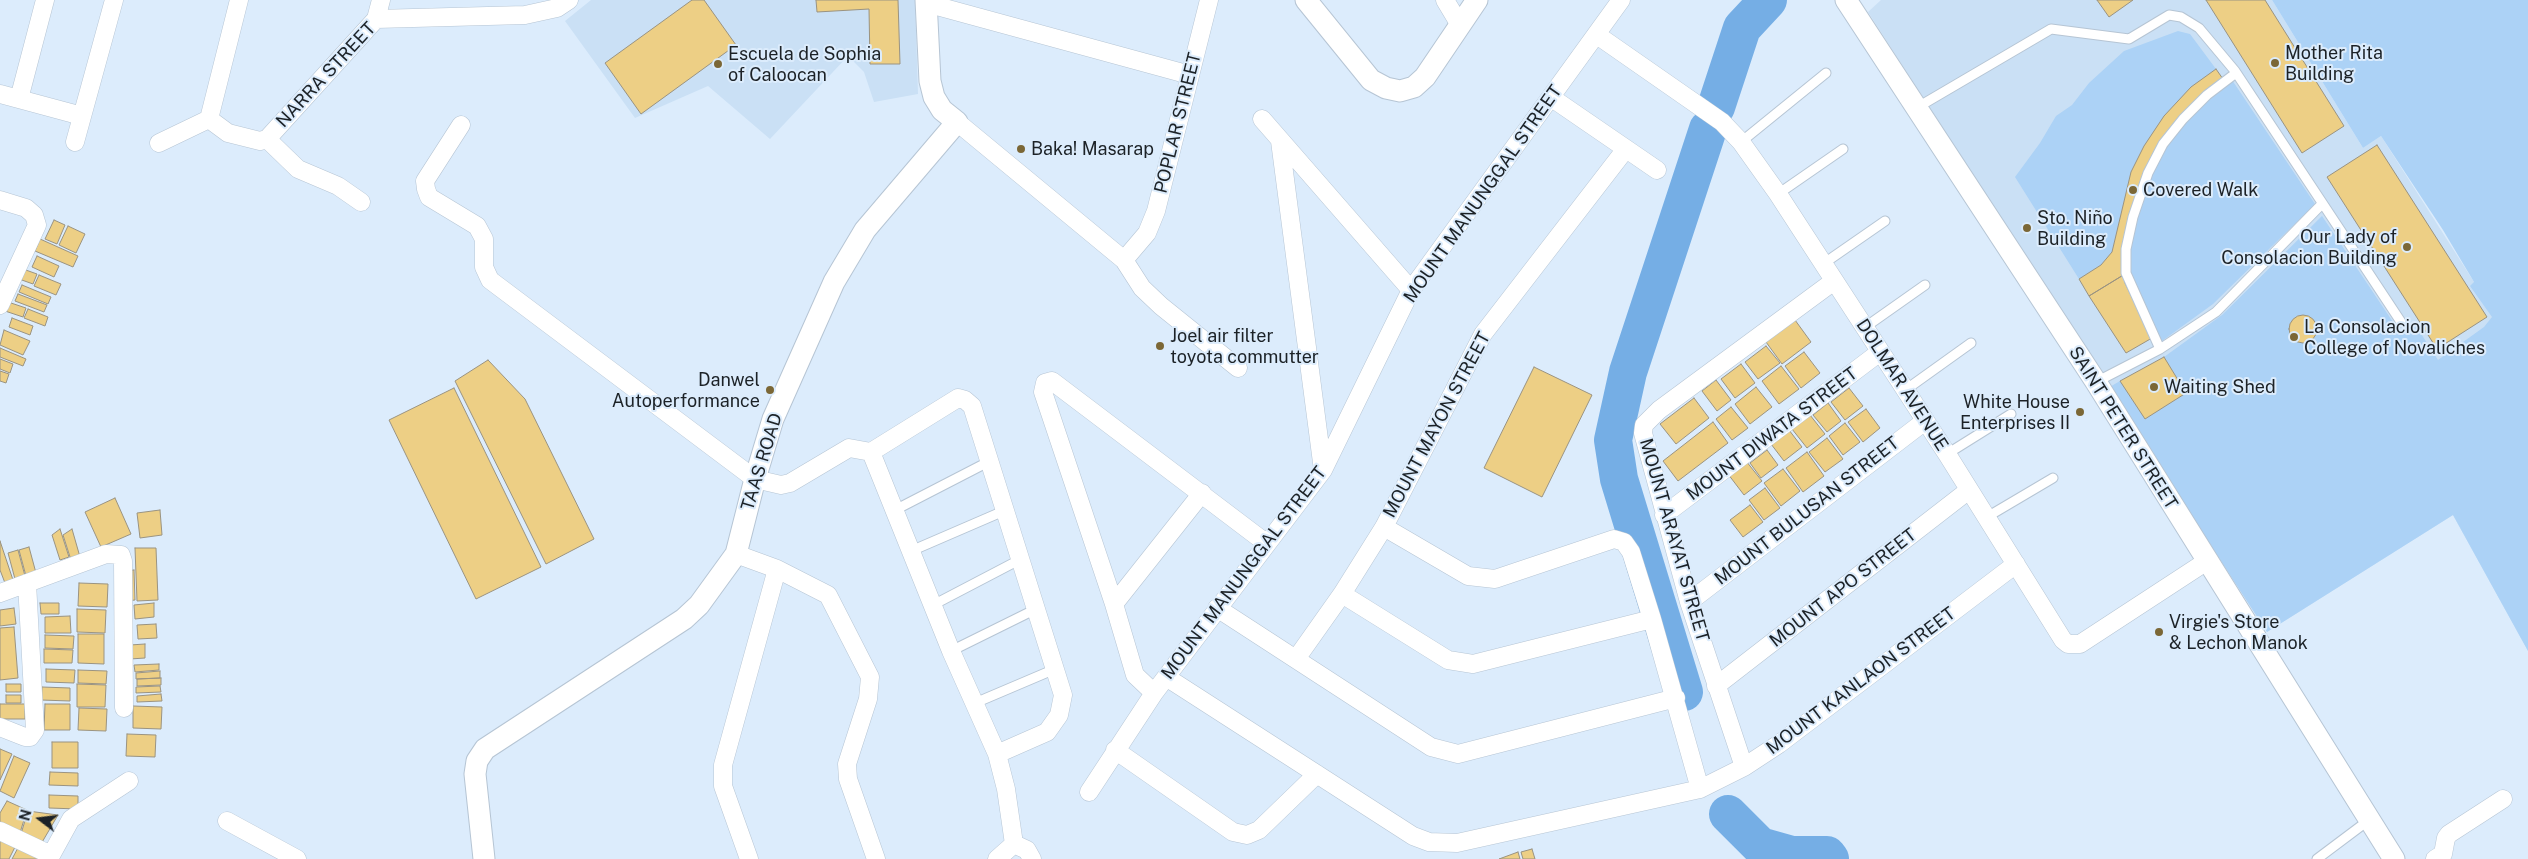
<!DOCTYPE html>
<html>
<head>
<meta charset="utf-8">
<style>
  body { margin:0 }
  #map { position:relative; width:2528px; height:859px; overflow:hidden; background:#dcecfc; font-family:"Public Sans",sans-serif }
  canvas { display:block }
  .north { position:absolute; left:15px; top:794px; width:50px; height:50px; -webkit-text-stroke:4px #dcecfc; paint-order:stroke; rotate:285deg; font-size:14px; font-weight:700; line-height:20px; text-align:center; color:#1c2227 }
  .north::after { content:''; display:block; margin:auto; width:18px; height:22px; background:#1c2227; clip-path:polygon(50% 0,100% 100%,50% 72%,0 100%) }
</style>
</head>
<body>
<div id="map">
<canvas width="2528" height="859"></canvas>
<div class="north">N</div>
</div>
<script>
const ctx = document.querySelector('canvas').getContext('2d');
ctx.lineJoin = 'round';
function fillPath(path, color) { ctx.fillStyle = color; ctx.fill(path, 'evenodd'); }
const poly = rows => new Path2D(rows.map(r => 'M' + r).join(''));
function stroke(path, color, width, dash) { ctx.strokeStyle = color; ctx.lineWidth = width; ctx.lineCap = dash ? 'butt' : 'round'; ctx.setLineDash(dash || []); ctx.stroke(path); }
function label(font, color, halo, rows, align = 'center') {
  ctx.font = font + ' "Public Sans",sans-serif'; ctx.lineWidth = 4; ctx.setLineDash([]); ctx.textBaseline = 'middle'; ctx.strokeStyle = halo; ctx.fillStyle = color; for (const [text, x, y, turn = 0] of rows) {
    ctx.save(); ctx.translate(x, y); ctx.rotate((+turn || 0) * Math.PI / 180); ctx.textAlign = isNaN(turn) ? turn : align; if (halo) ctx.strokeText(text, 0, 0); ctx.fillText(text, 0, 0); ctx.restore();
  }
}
fillPath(poly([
  [591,0,915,0,918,94,874,102,864,72,848,56,770,139,708,86,635,118,565,21],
  [1881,0,2272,0,2363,148,2381,136,2474,282,2496,310,2528,651,2453,515,2267,632,1868,12]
]), '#cae0f5');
fillPath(poly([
  [2272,0,2528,0,2528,651,2453,515,2267,632,2108,388,2120,381,2145,419,2186,393,2164,357,2222,315,2322,216,2401,334,2416,326,2438,360,2484,327,2492,317,2470,286,2474,282,2443,230,2381,136,2363,148],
  [2178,31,2190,34,2216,69,2191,87,2144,146,2131,172,2112,252,2101,265,2079,279,2015,177,2040,143,2056,116,2072,105,2089,83,2124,51],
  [2232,80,2315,204,2213,304,2162,341,2130,284,2131,249,2135,220,2152,174,2165,147,2184,122]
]), '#acd2f6');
stroke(poly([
  [1716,107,1742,28,1768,0],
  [1684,692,1619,479,1613,440,1628,372,1708,129],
  [1728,814,1760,846,1792,855,1827,855,1830,859]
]), '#75aee5', 38);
const building = poly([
  [692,0,704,0,736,45,641,114,605,63,692,0],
  [816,0,898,0,900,64,870,64,869,9,817,12,816,0],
  [2097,0,2133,0,2109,17,2097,0],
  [2206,0,2265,0,2344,126,2302,153,2206,0],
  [2216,69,2223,79,2160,143,2124,249,2125,274,2089,296,2079,279,2101,265,2112,252,2131,172,2144,146,2164,116,2191,87,2216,69],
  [2377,145,2487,317,2437,349,2327,177,2377,145],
  [54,220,65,225,57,244,45,239,54,220],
  [68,226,85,234,76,253,59,245,68,226],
  [40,239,78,256,73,267,35,251,40,239],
  [37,256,59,266,54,277,32,267,37,256],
  [23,269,37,274,33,284,19,279,23,269],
  [2125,274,2125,283,2152,338,2126,353,2089,296,2125,274],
  [39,275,61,284,56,295,34,286,39,275],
  [22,285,51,297,48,304,19,292,22,285],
  [18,294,47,305,44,312,15,301,18,294],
  [5,301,26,308,23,317,2,310,5,301],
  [28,309,48,317,45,326,24,318,28,309],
  '2289 329a14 14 0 1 1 28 0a14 14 0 1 1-28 0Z',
  [12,318,33,326,30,335,9,327,12,318],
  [1795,320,1811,342,1782,364,1766,342,1795,320],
  [4,330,30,341,23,355,0,345,4,330],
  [1766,346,1780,363,1758,379,1745,362,1766,346],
  [0,348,26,359,23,366,0,357,0,348],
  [1804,352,1820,373,1801,388,1785,366,1804,352],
  [2164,357,2186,393,2145,419,2120,381,2164,357],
  [0,359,13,364,10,373,0,369,0,359],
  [488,360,525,399,594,539,546,564,455,381,488,360],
  [1741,364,1755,383,1735,398,1721,379,1741,364],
  [1781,366,1799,389,1779,404,1762,381,1781,366],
  [1534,367,1592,395,1542,497,1484,468,1534,367],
  [0,371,9,374,6,383,0,381,0,371],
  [1716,380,1731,400,1717,411,1702,391,1716,380],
  [1756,387,1772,407,1750,424,1735,404,1756,387],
  [454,388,541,567,476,599,389,420,454,388],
  [1849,388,1863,406,1845,420,1831,402,1849,388],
  [1694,398,1709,418,1676,444,1660,424,1694,398],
  [1828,403,1841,421,1827,432,1813,415,1828,403],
  [1731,407,1748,428,1732,440,1716,419,1731,407],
  [1866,409,1880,428,1863,442,1848,422,1866,409],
  [1810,415,1825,434,1807,448,1792,429,1810,415],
  [1713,422,1728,443,1678,481,1663,461,1713,422],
  [1845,423,1860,442,1843,455,1829,436,1845,423],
  [1789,430,1802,447,1784,461,1771,444,1789,430],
  [1827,438,1843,459,1825,472,1809,452,1827,438],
  [1767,450,1778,465,1761,478,1750,463,1767,450],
  [1807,452,1824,476,1803,492,1786,468,1807,452],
  [1746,461,1762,481,1744,495,1728,474,1746,461],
  [1783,469,1800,491,1781,506,1764,483,1783,469],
  [1765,488,1780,508,1764,520,1749,500,1765,488],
  [115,498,131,534,101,547,85,512,115,498],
  [1750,505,1763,522,1743,537,1730,520,1750,505],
  [160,510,162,535,140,538,137,513,160,510],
  [60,529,69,557,60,560,52,535,60,529],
  [72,529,80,557,71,560,63,535,72,529],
  [0,541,13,580,5,583,0,570,0,541],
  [29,547,36,573,26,576,19,550,29,547],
  [135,548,156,548,158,600,137,601,135,548],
  [18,550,25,576,15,579,8,553,18,550],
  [134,570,135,600,126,601,125,571,134,570],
  [79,583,108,584,107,607,78,606,79,583],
  [40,603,59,603,59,614,41,614,40,603],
  [154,603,154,617,135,619,134,605,154,603],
  [14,608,16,624,0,626,0,610,14,608],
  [77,609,106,610,105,633,77,632,77,609],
  [70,616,71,633,45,633,45,617,70,616],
  [156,624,157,638,138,639,137,625,156,624],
  [14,627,18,678,0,680,0,628,14,627],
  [78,634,104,634,104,664,78,663,78,634],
  [45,635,74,636,73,649,45,648,45,635],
  [145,644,145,658,130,659,130,645,145,644],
  [44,649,73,650,72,663,44,663,44,649],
  [159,664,159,670,135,672,134,665,159,664],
  [46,669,75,670,74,683,46,682,46,669],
  [78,670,107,671,106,684,78,683,78,670],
  [160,671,160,678,136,679,136,673,160,671],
  [161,678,161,685,137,686,137,679,161,678],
  [6,684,21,684,21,692,6,692,6,684],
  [77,684,106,685,105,707,77,707,77,684],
  [160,686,161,692,136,693,136,687,160,686],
  [42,687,70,688,70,701,41,700,42,687],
  [161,694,162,701,137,702,137,696,161,694],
  [6,695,21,695,21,703,6,703,6,695],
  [0,704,25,704,25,719,0,719,0,704],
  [45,704,70,704,70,730,44,730,45,704],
  [133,706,162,707,161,729,133,728,133,706],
  [79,708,107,709,106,731,78,730,79,708],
  [127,734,156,735,155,757,126,756,127,734],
  [52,742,78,742,78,768,52,768,52,742],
  [0,749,12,754,0,780,0,749],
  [14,756,30,763,14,798,0,791,14,756],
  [50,772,78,773,78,786,49,785,50,772],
  [49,795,78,796,78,809,49,808,49,795],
  [7,801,27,810,19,836,0,828,0,813,7,801],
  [28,811,58,815,41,844,20,837,28,811],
  [0,837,16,845,9,859,0,859,0,837],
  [19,846,43,859,12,859,19,846],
  [1532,849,1535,859,1523,859,1521,852,1532,849],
  [1518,852,1520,859,1499,859,1518,852]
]);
fillPath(building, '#edcf85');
stroke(building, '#9a9381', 1);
const service = poly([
  [1918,107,2051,29,2129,39,2169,15,2181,17,2199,28,2235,71,2401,322],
  [1741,142,1826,73],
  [1778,194,1843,149],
  [1823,264,1885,221],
  [1864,328,1925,285],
  [2160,349,2126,273,2126,249,2133,217,2148,173,2163,144,2183,119,2207,95,2236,73],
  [2096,382,2160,349,2216,312,2322,204],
  [1904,391,1971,343],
  [1947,454,2011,414],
  [895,510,990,461],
  [1987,517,2053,478],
  [911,551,1006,510],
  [933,605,1021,559],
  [951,651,1036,609],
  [975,703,1055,669],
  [2317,859,2369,820]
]);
const minor = poly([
  [1445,0,1460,25],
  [926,3,1190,75],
  [376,19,381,0],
  [1597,35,1722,122,1741,142,1778,194,1947,454,2063,640,2068,644,2080,644,2207,561],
  [0,94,82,116],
  [1552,98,1657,170],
  [19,99,45,0],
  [209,119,228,133,260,141,267,139,376,19,525,15,557,8,569,0],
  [209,119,239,0],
  [1262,119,1411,290],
  [957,122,1124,260,1142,288,1161,306,1238,368],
  [461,125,425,181,426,189,429,197,477,226,484,239,484,267,490,280,755,479,781,485,790,483,849,448,871,452,958,398,965,400,972,406,1063,695,1059,715,1047,732,997,754],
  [267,139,298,169,338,186,361,202],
  [1280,141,1323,470],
  [75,142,114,0],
  [159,143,209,119],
  [0,200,26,208,34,215,37,225,0,305],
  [1124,260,1147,233,1156,211,1209,0],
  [871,452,951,651,997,754,1006,789,1014,844,997,859],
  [1664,515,1880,352],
  [1384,527,1468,576,1495,579,1614,539,1624,542,1631,552,1652,619,1700,789],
  [736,554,777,569,828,595,870,677,868,699,847,764,848,779,876,859],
  [0,593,106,554,121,555,123,561,124,708],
  [1342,594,1448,660,1473,664,1652,619],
  [1689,602,1925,421],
  [1114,604,1202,493],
  [1217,608,1431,747,1458,754,1676,698],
  [1296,659,1342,594,1384,527,1483,334,1625,150],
  [1166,677,1413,836,1429,842,1457,843,1700,789,1744,767,1779,744,2016,564],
  [1716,686,1969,490],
  [1154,693,1135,675,1114,604,1043,392,1045,383,1052,381,1266,543],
  [0,727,25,737,30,737,35,730,27,583],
  [1115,750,1233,832,1247,835,1259,830,1317,774],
  [1744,767,1689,602,1643,433,1644,425,1659,410,1834,281],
  [1089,792,1154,693,1323,470,1411,290,1621,0],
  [227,821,297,859],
  [0,831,51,855],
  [1014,844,1027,850,1032,859],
  [49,859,71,819,129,781],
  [749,859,723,786,723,765,777,569],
  [2435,859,2443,854,2446,838,2449,834,2503,799]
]);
const tertiary = poly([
  [1306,0,1371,80,1386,88,1400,91,1414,87,1425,77,1477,0],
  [1846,0,2096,382,2394,859],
  [484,859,475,774,477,761,485,749,684,619,699,605,736,554,755,479,773,419,834,282,865,230,957,122,942,110,934,97,930,81,926,0]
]);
stroke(service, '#b6c5d4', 11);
stroke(minor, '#b6c5d4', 19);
stroke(tertiary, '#b6c5d4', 23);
stroke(service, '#fff', 9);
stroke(minor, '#fff', 18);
stroke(tertiary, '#fff', 21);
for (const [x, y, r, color] of [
  [2275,63,5,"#7b6736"],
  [718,64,5,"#7b6736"],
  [1021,149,5,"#7b6736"],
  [2133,190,5,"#7b6736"],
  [2027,228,5,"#7b6736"],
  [2407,247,5,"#7b6736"],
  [2294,337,5,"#7b6736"],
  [1160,346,5,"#7b6736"],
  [2154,387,5,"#7b6736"],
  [770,390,5,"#7b6736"],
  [2080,412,5,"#7b6736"],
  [2159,632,5,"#7b6736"]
]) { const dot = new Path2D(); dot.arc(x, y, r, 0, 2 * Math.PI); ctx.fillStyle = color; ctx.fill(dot); stroke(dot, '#dcecfc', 2); }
label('18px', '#1c2227', '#dcecfc', [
  ["Mother Rita",2285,53],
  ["Building",2285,74],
  ["Escuela de Sophia",728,54],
  ["of Caloocan",728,75],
  ["Baka! Masarap",1031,149],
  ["Covered Walk",2143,190],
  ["Sto. Niño",2037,218],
  ["Building",2037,239],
  ["Our Lady of",2397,237,"right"],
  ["Consolacion Building",2397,258,"right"],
  ["La Consolacion",2304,327],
  ["College of Novaliches",2304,348],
  ["Joel air filter",1170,336],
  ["toyota commutter",1170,357],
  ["Danwel",760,380,"right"],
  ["Autoperformance",760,401,"right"],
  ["Waiting Shed",2164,387],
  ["White House",2070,402,"right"],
  ["Enterprises II",2070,423,"right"],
  ["Virgie's Store",2169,622],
  ["& Lechon Manok",2169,643]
], 'left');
label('18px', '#1c2227', '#dcecfc', [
  ["NARRA STREET",326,75,-47],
  ["POPLAR STREET",1178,123,-76],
  ["MOUNT MANUNGGAL STREET",1483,194,-55],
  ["DOLMAR AVENUE",1902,385,57],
  ["MOUNT MAYON STREET",1437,425,-62],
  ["SAINT PETER STREET",2123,428,58],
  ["MOUNT DIWATA STREET",1772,434,-37],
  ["TAAS ROAD",762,462,-73],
  ["MOUNT BULUSAN STREET",1807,511,-38],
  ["MOUNT ARAYAT STREET",1674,540,74],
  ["MOUNT MANUNGGAL STREET",1244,573,-53],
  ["MOUNT APO STREET",1843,588,-38],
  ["MOUNT KANLAON STREET",1861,681,-37]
]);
</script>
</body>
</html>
